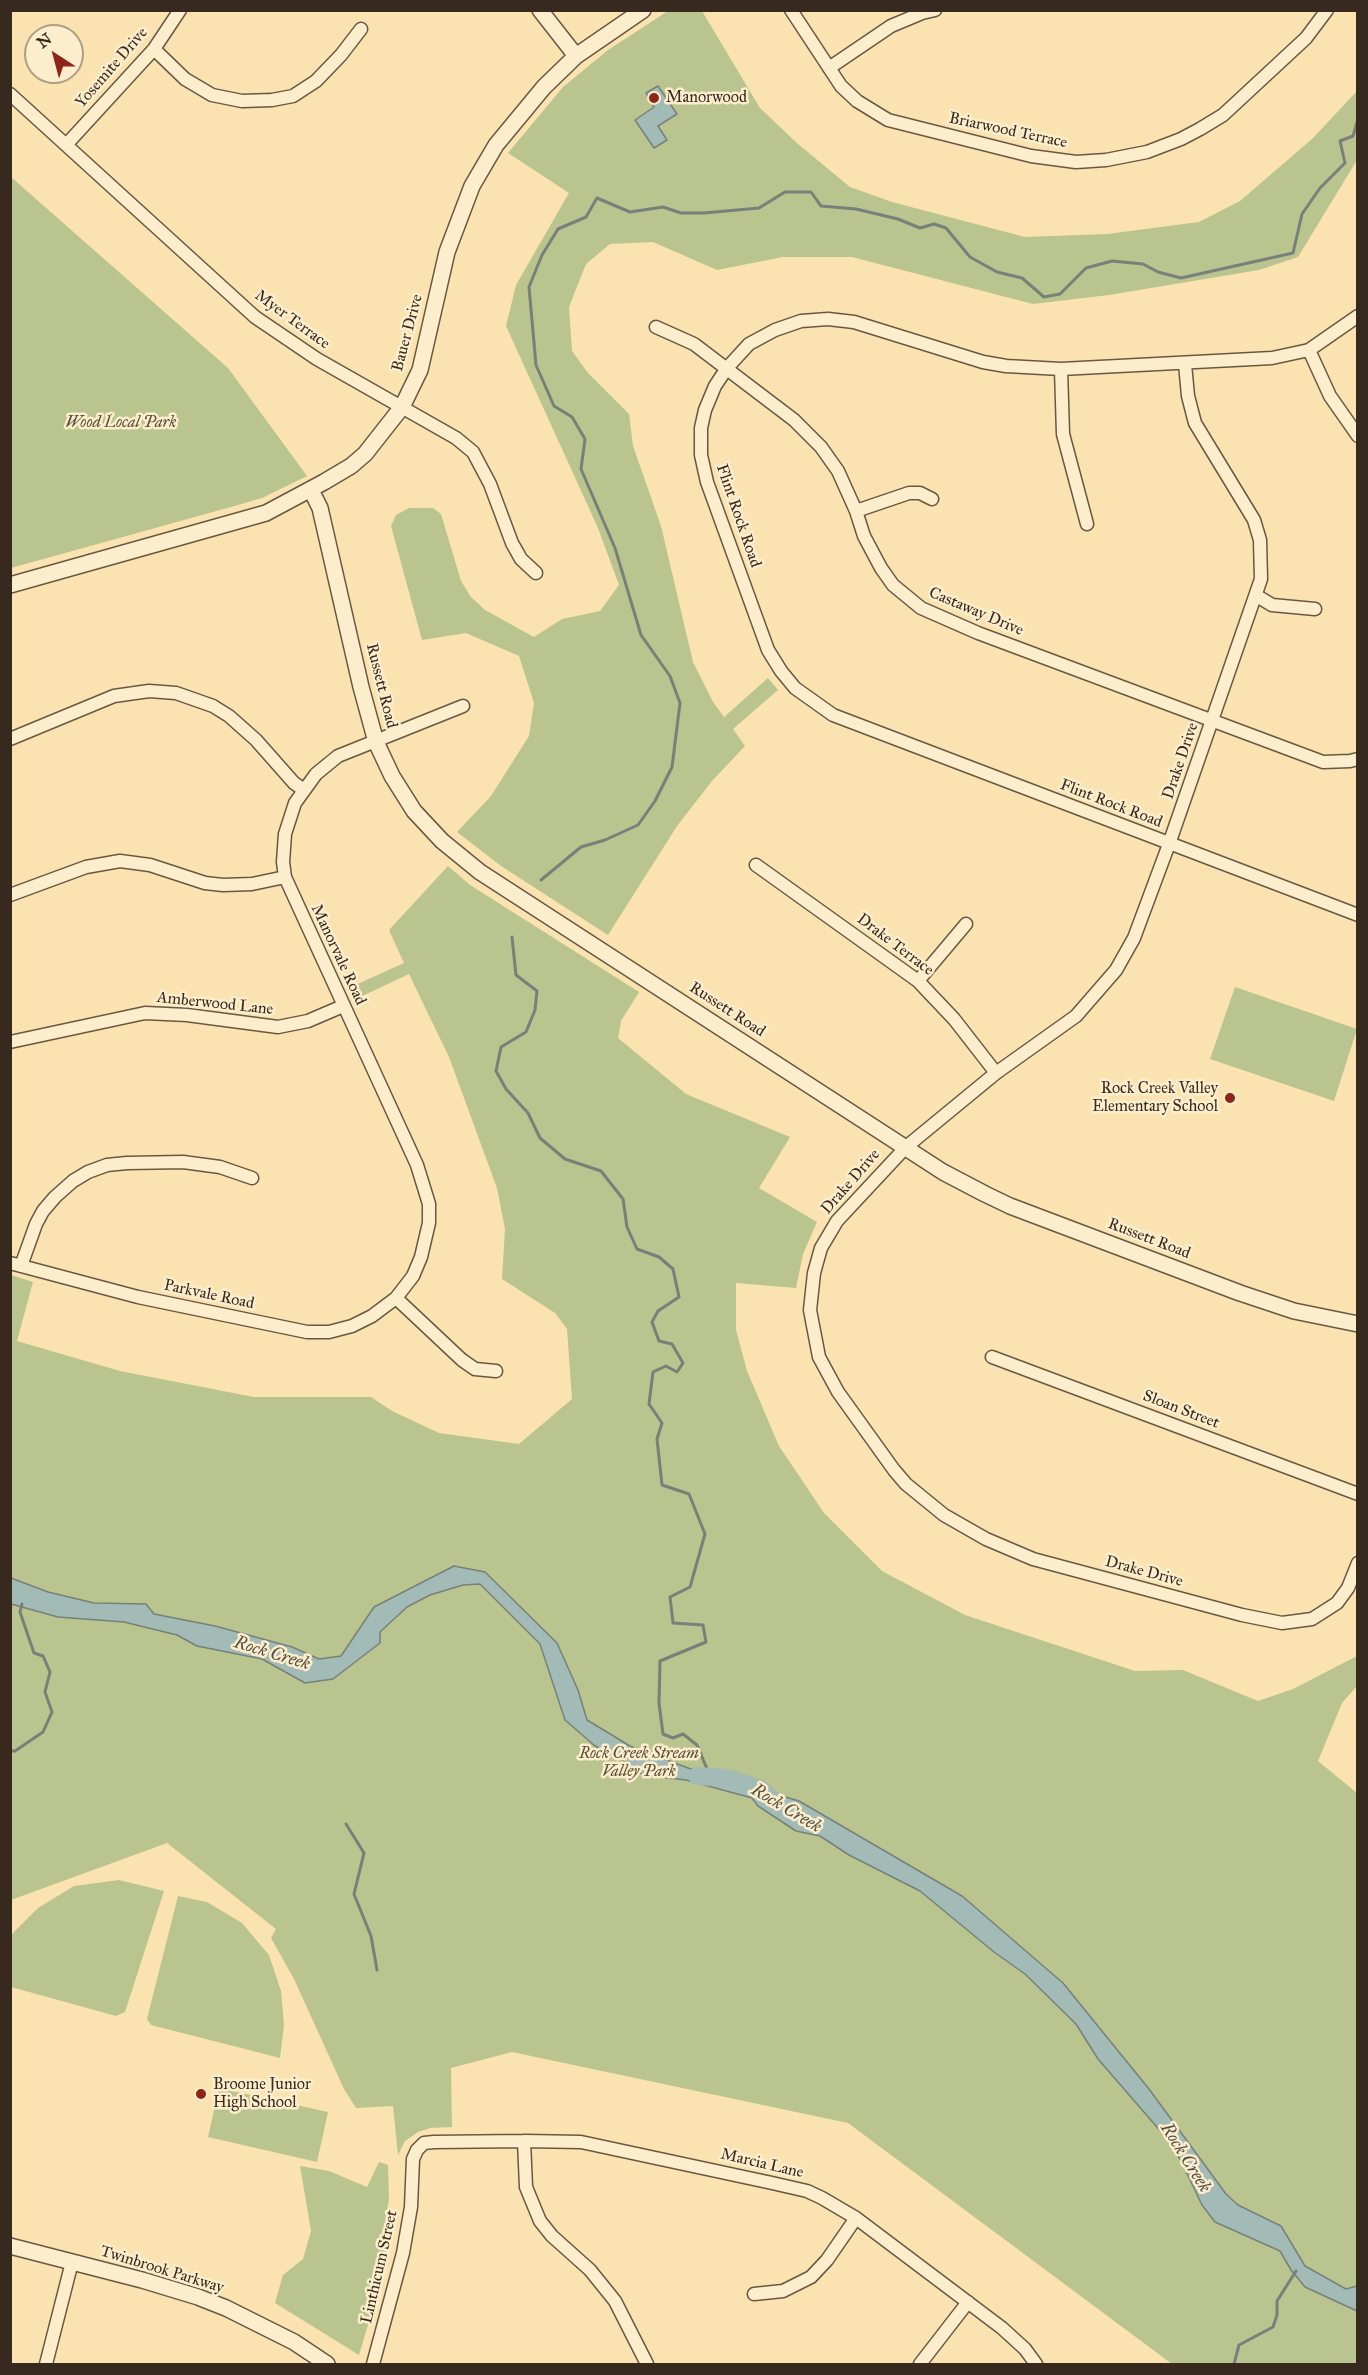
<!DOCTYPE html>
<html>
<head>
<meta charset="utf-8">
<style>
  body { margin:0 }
  #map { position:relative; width:1368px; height:2375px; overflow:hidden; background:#fae3b0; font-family:"IM FELL Great Primer",serif }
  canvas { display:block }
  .frame { position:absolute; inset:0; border:12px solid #37291d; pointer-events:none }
  .north { position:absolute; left:24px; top:24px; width:60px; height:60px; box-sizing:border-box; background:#fcedcc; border:2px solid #ad9f86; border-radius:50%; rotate:324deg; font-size:16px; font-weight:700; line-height:24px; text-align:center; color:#37291d }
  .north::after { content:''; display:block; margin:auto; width:21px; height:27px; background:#8f2418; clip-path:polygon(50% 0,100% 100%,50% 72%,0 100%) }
</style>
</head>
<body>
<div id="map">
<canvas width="1368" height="2375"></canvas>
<div class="frame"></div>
<div class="north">N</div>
</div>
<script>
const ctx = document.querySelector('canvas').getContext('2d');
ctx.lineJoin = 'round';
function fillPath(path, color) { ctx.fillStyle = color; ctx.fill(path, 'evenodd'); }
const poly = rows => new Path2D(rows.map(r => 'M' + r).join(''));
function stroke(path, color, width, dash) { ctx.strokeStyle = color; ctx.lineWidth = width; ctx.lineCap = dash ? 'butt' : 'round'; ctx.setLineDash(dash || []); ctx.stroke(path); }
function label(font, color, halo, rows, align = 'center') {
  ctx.font = font + ' "IM FELL Great Primer",serif'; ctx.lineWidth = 5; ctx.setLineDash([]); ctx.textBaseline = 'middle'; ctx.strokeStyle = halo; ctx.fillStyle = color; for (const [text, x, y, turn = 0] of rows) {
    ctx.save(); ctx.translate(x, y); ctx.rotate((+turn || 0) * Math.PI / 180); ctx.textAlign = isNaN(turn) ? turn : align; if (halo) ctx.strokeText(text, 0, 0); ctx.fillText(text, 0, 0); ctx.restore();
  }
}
fillPath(poly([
  [668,11,702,11,760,108,798,144,850,187,892,202,1025,237,1107,234,1199,222,1240,201,1312,139,1357,91,1357,160,1298,257,1259,270,1109,295,1033,304,852,257,783,257,717,270,653,242,610,244,586,264,569,307,572,351,588,373,629,414,633,446,661,526,693,662,713,702,724,717,768,678,778,690,733,729,745,746,712,781,677,826,608,935,501,866,457,832,491,796,529,736,534,703,519,656,466,633,422,640,391,526,396,515,409,508,433,508,441,514,461,581,471,597,485,610,534,637,562,619,600,611,619,585,598,528,506,326,516,285,569,193,508,153,563,87,608,50],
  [11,177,228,368,307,476,262,498,238,505,11,568],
  [448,866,470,885,639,992,621,1021,618,1038,686,1094,790,1137,759,1188,817,1222,803,1254,796,1288,736,1283,736,1330,747,1371,779,1446,824,1513,882,1571,965,1615,1135,1671,1183,1670,1258,1701,1293,1689,1357,1656,1357,1686,1342,1703,1318,1761,1357,1793,1357,2364,1172,2364,848,2123,512,2052,451,2068,452,2127,430,2128,418,2132,405,2141,398,2155,393,2106,356,2108,344,2089,294,1979,271,1938,276,1929,167,1843,11,1900,11,1275,33,1282,17,1341,120,1371,254,1397,371,1397,392,1411,439,1433,519,1444,572,1399,567,1329,555,1313,502,1279,505,1229,497,1188,449,1057,409,974,356,999,351,987,404,963,389,930],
  [1235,987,1357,1029,1334,1101,1210,1059],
  [119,1880,164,1891,125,2012,116,2016,11,1987,10,1939,13,1933,38,1908,74,1886],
  [178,1896,207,1902,242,1923,269,1955,281,1991,284,2025,280,2058,151,2025,147,2019],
  [219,2088,328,2112,317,2162,208,2137],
  [379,2162,388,2165,389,2199,383,2237,388,2258,359,2355,275,2303,283,2275,303,2259,311,2231,300,2166,329,2171,367,2187]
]), '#bac48e');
const water = poly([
  [658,86,677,114,658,126,667,140,654,148,635,120,654,107,646,93,658,86],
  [454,1566,485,1572,557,1643,578,1690,587,1720,630,1746,688,1768,799,1801,962,1896,1063,1983,1149,2089,1226,2194,1238,2205,1281,2226,1305,2266,1346,2289,1357,2286,1357,2311,1305,2287,1291,2270,1280,2251,1215,2222,1202,2205,1181,2161,1169,2141,1098,2059,1076,2024,1025,1974,994,1952,920,1891,849,1855,820,1836,796,1831,758,1806,752,1798,686,1780,643,1775,622,1760,595,1746,565,1720,540,1644,480,1584,463,1585,430,1595,407,1607,380,1632,380,1643,333,1679,305,1683,262,1659,197,1646,177,1635,124,1622,58,1617,11,1604,11,1578,48,1592,94,1603,146,1604,154,1614,215,1626,292,1647,319,1659,341,1656,374,1607,454,1566]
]);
fillPath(water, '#a2bbb6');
stroke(water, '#778179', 1.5);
stroke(poly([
  [541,880,581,847,605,840,638,825,655,801,672,767,680,703,670,676,641,635,615,548,581,469,585,439,572,417,554,406,536,365,529,287,542,255,558,229,586,217,597,198,630,212,663,207,681,213,704,213,759,208,785,192,811,192,821,206,856,209,898,219,920,228,934,224,946,228,970,257,997,272,1022,278,1044,297,1060,294,1086,268,1112,261,1143,264,1158,272,1181,278,1293,253,1302,214,1320,188,1345,163,1340,141,1353,136,1358,119],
  [512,937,516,975,537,991,535,1010,526,1032,501,1047,496,1071,506,1089,528,1113,540,1138,565,1159,601,1171,623,1199,627,1227,637,1249,659,1257,673,1269,679,1297,658,1311,652,1322,659,1341,672,1344,683,1363,677,1372,666,1366,653,1372,649,1404,662,1423,657,1439,662,1485,689,1494,705,1534,690,1587,670,1597,673,1623,703,1625,706,1642,660,1661,659,1703,663,1734,673,1738,683,1734,697,1745,710,1776],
  [10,1751,15,1751,43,1732,52,1712,45,1692,50,1672,43,1656,34,1653,20,1612,22,1604],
  [346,1824,364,1853,354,1894,371,1936,377,1970],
  [1234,2364,1239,2345,1273,2327,1277,2315,1277,2301,1296,2271]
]), '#778179', 3);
stroke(poly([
  [697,1776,727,1778,760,1789,779,1804]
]), '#a2bbb6', 18);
const minor = poly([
  [791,10,841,86,857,101,888,120,1031,156,1076,162,1106,160,1147,152,1181,139,1200,129,1223,115,1306,38,1327,10],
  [154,49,185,79,212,95,242,101,272,100,293,96,316,81,341,55,361,29],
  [829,68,891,26,922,13,935,10],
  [10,94,255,317,317,359,456,438,473,452,490,484,512,543,521,559,536,573],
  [66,145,154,49,180,10],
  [1358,316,1309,350,1272,358,1061,369,1006,366,983,362,854,322,828,319,801,321,775,330,749,344,727,368,715,386,705,410,701,428,701,455,707,482,768,650,781,671,795,688,833,715,1358,915],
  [656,327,694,344,794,420,821,447,838,471,856,511,864,536,881,568,893,585,921,608,978,633,1323,762,1350,761,1358,759],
  [1309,350,1330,396,1358,436],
  [1185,364,1188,396,1195,423,1254,520,1260,540,1261,579,1169,844,1134,938,1116,970,1076,1016,996,1073,906,1147,837,1221,821,1248,814,1273,810,1310,819,1357,838,1392,894,1470,906,1484,944,1515,986,1539,1033,1559,1242,1615,1282,1623,1312,1619,1337,1603,1348,1588,1358,1563],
  [1061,369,1063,434,1087,524],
  [856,511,909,493,920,493,932,499],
  [1257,596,1272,605,1315,609],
  [10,739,114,696,149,691,176,693,213,706,229,716,256,740,294,783,304,790],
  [756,865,918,981,954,1019,996,1073],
  [10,895,86,867,120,861,150,865,205,883,223,885,252,884,285,877],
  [918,981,966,924],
  [10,1042,145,1013,187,1015,278,1027,308,1021,343,1006],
  [10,1263,138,1297,307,1332,329,1332,352,1326,372,1316,396,1298,413,1276,421,1257,429,1223,429,1204,417,1165,285,877,283,862,285,834,295,803,316,774,338,756,463,706],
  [21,1266,36,1224,43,1211,55,1197,73,1181,88,1172,107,1165,127,1163,183,1162,220,1167,252,1178],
  [396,1298,462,1360,475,1369,496,1371],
  [992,1357,1358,1494],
  [524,2141,526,2187,540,2221,552,2236,590,2270,615,2301,647,2364],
  [754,2294,783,2291,811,2277,827,2260,856,2218],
  [46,2364,72,2262],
  [373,2364,403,2253,411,2207,413,2159,417,2150,424,2143,434,2142,524,2141,581,2142,772,2183,807,2191,822,2198,856,2218,1002,2328,1025,2349,1036,2364],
  [920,2364,968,2302]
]);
const tertiary = poly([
  [540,10,576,56],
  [311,490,320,508,361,687,376,742,392,776,414,811,442,841,480,872,943,1172,985,1194,1010,1206,1240,1293,1294,1311,1358,1324],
  [10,585,266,513,324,482,351,466,365,454,402,407,420,370,447,252,472,186,496,145,544,87,576,56,643,10],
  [10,2246,142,2280,198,2297,226,2308,294,2342,327,2364]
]);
stroke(minor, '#685842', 15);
stroke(tertiary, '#685842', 18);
stroke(minor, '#fcedcc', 12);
stroke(tertiary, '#fcedcc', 15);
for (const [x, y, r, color] of [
  [654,98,6,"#8f2418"],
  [1230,1098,6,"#8f2418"],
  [201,2094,6,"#8f2418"]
]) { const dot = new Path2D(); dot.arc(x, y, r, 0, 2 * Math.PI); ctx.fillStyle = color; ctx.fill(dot); stroke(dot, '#fcedcc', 2); }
label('16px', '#37291d', '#fcedcc', [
  ["Yosemite Drive",112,68,-49],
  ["Briarwood Terrace",1008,131,12],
  ["Myer Terrace",292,320,36],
  ["Bauer Drive",408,333,-75],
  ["Flint Rock Road",738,516,71],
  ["Castaway Drive",976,612,23],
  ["Russett Road",381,686,76],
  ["Drake Drive",1181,761,-71],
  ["Flint Rock Road",1111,804,21],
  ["Drake Terrace",895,945,37],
  ["Manorvale Road",338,955,65],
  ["Amberwood Lane",215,1004,6],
  ["Russett Road",727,1010,33],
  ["Drake Drive",851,1182,-49],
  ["Russett Road",1149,1239,21],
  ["Parkvale Road",209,1295,12],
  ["Sloan Street",1181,1410,21],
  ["Drake Drive",1144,1572,15],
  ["Marcia Lane",762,2164,13],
  ["Linthicum Street",380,2267,-77],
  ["Twinbrook Parkway",162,2270,17]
]);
label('16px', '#37291d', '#fcedcc', [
  ["Manorwood",666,98],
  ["Rock Creek Valley",1218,1089,"right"],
  ["Elementary School",1218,1107,"right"],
  ["Broome Junior",213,2085],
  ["High School",213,2103]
], 'left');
label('italic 16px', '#585039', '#fcedcc', [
  ["Wood Local Park",121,423],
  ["Rock Creek Stream",639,1754],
  ["Valley Park",639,1772]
]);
label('italic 18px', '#524e43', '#fcedcc', [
  ["Rock Creek",272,1654,17],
  ["Rock Creek",786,1809,31],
  ["Rock Creek",1185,2158,58]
]);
</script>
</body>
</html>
